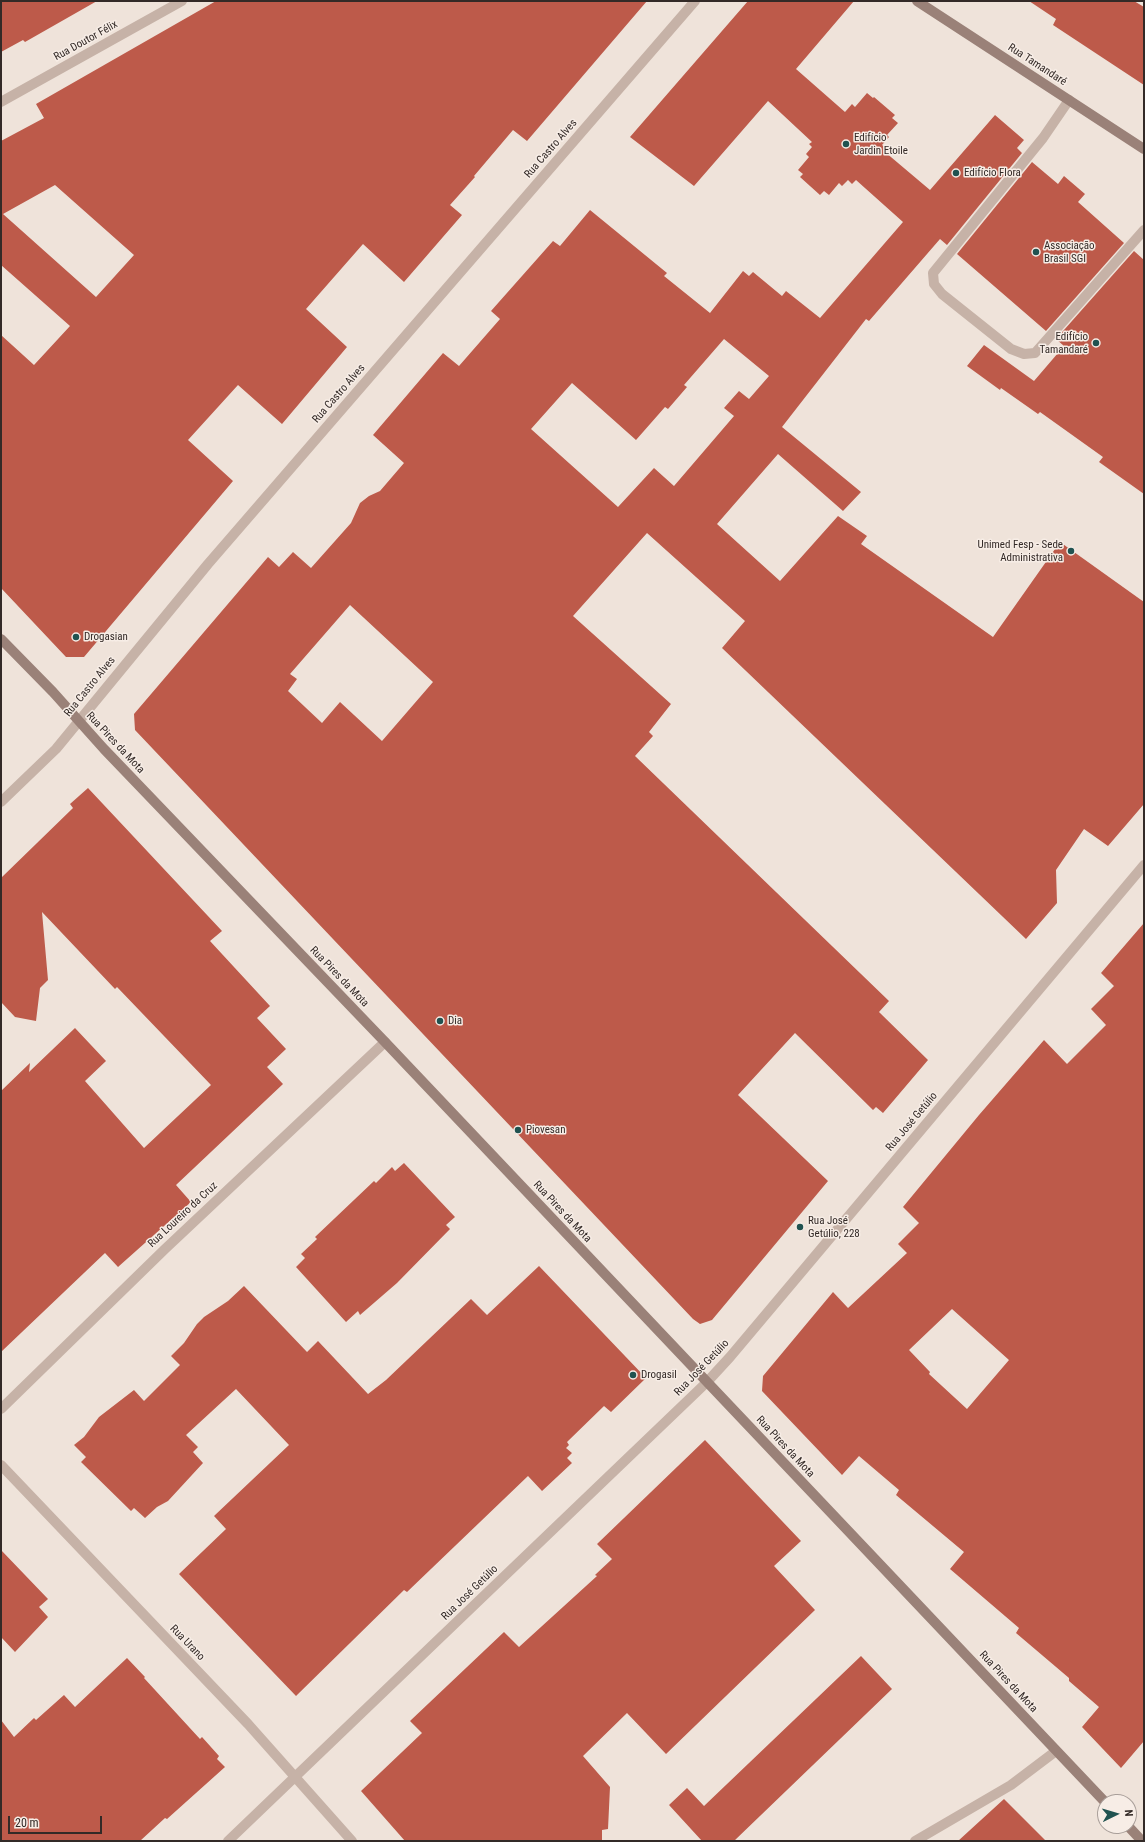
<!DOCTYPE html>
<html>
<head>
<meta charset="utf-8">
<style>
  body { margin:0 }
  #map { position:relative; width:1145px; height:1842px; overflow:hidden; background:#efe3da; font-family:"Roboto Condensed",sans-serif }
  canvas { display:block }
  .frame { position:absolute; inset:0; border:2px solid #332a27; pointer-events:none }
  .north { position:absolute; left:1097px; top:1794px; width:40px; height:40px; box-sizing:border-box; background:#f7ede6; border:1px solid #a99f9a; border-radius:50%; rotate:85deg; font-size:11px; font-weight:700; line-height:16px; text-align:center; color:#332a27 }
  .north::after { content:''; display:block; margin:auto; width:14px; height:18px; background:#205250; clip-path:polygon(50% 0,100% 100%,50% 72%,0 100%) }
  .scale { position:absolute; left:8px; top:1816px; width:94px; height:18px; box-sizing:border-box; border:2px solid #332a27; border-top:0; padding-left:5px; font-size:12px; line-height:14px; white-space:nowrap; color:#332a27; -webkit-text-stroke:3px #f7ede6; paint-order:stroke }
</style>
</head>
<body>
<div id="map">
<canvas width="1145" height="1842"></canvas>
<div class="frame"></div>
<div class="north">N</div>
<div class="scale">20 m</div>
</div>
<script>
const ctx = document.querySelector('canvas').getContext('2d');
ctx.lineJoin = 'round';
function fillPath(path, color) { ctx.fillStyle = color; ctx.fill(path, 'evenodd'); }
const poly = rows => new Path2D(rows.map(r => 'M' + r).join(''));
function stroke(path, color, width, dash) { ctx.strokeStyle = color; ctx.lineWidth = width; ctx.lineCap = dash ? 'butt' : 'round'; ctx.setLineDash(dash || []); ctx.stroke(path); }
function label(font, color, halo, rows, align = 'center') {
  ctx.font = font + ' "Roboto Condensed",sans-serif'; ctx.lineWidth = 3; ctx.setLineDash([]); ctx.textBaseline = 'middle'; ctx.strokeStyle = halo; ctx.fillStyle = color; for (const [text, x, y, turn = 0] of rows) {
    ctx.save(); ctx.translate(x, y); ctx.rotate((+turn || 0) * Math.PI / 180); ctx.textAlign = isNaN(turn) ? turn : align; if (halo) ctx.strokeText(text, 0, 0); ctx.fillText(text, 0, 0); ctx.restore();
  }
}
fillPath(poly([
  [1,1,97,1,25,42,23,40,1,52],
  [216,1,647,1,527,141,513,130,474,176,475,177,450,205,462,215,404,282,363,244,306,309,347,347,282,424,238,385,188,440,233,481,84,657,66,657,1,588,1,335,34,365,70,326,1,265,1,141,44,118,36,104],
  [55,185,134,255,96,297,3,214],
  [748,1,854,1,796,69,845,112,852,104,855,107,867,93,873,98,874,97,895,115,892,118,898,123,887,135,889,137,882,145,887,149,885,152,930,190,995,115,1024,140,1017,148,1022,153,947,245,940,239,869,321,866,319,782,427,861,492,843,511,778,454,717,524,780,581,838,516,867,536,861,544,993,637,1060,542,1144,602,1144,804,1108,846,1084,829,1056,870,1057,903,1026,939,722,648,745,621,647,533,573,616,671,704,649,732,653,736,635,756,889,1001,879,1012,928,1060,883,1113,876,1107,873,1110,795,1033,738,1095,828,1181,712,1320,700,1324,693,1319,135,730,134,714,268,557,279,567,293,552,311,568,351,523,360,503,369,496,380,491,404,463,373,435,443,353,459,366,500,319,491,311,553,241,560,246,590,210,667,273,664,276,710,313,743,271,749,276,753,272,782,296,786,291,820,318,903,222,856,180,852,184,848,180,842,186,839,183,829,195,824,191,820,195,800,177,803,174,798,170,809,157,806,154,812,147,809,144,812,142,768,101,694,186,630,137],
  [724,339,769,376,749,399,739,391,724,408,734,416,674,486,654,468,618,507,531,429,572,383,636,440,665,407,668,409,687,387,684,385],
  [350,605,433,682,382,741,340,702,322,723,288,691,297,679,290,674],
  [1029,1,1134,1,1144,7,1144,85,1053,25,1056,19],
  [1032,162,1058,184,1064,176,1085,194,1078,202,1124,243,1046,331,957,254],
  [1134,251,1144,260,1144,494,1099,462,1103,457,1040,412,1038,414,1001,388,1000,390,967,366,984,345,1034,381,1064,346,1056,339],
  [88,788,222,931,210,941,270,1006,257,1018,286,1049,267,1067,283,1084,176,1185,191,1202,118,1267,105,1253,1,1352,1,1091,30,1063,29,1072,75,1028,106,1061,85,1081,144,1148,211,1085,117,987,115,989,42,912,48,980,40,988,36,1021,15,1017,1,1002,1,878,73,808,70,804],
  [1144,923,1144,1741,1121,1768,1082,1727,1099,1707,1069,1681,1069,1678,1016,1633,1019,1628,950,1569,964,1552,896,1495,899,1490,859,1456,842,1475,762,1391,763,1376,833,1292,848,1308,907,1253,898,1244,919,1223,903,1207,979,1115,1044,1040,1067,1064,1106,1025,1091,1009,1114,986,1101,973],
  [952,1309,1009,1360,967,1409,929,1374,930,1372,909,1350],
  [404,1163,455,1217,446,1225,450,1229,397,1283,360,1315,358,1311,346,1322,296,1267,305,1258,301,1254,317,1239,315,1237,374,1181,376,1183,392,1167,395,1171],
  [539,1266,646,1378,611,1412,604,1406,567,1442,569,1445,566,1448,572,1453,567,1458,572,1463,542,1491,528,1476,407,1592,404,1590,296,1696,179,1574,226,1529,214,1516,289,1445,236,1389,186,1435,198,1447,193,1452,203,1463,168,1501,157,1507,145,1518,134,1508,131,1511,81,1462,86,1457,74,1445,84,1437,99,1417,134,1390,144,1401,180,1365,171,1356,184,1343,197,1324,204,1317,228,1301,244,1286,307,1352,318,1341,368,1394,386,1380,471,1299,487,1315],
  [705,1440,801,1541,774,1566,815,1610,666,1754,627,1713,583,1756,610,1787,608,1829,602,1830,602,1841,405,1841,361,1791,422,1733,410,1721,504,1632,519,1647,597,1576,595,1575,612,1559,597,1544],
  [1,1550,48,1599,39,1607,48,1617,15,1652,1,1637],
  [861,1656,892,1689,734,1841,702,1841,669,1805,687,1788,704,1806],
  [127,1658,145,1677,144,1678,200,1739,202,1737,219,1756,217,1759,225,1767,167,1819,165,1818,140,1841,1,1841,1,1720,14,1737,34,1718,36,1720,64,1695,75,1707],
  [1004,1799,1046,1841,958,1841]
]), '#bd5a4a');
stroke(poly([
  [1069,100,1043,138,933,273,934,284,942,294,1011,349,1024,354,1035,353,1144,230],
  [915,1841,1011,1785,1056,1751]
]), '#c6b2a7', 10);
stroke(poly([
  [1,102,182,1],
  [1,802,56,749,208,564,695,1],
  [1,1409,165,1249,385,1042],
  [1,1465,248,1724,352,1841],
  [228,1841,707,1382,730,1357,1144,865]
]), '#c6b2a7', 10);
stroke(poly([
  [917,1,1144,149],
  [1,639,53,692,104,749,385,1042,1105,1802],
  [1128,1826,1142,1841]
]), '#9a8178', 10);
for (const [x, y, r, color] of [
  [846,144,4,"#205250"],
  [956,173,4,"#205250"],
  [1036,252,4,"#205250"],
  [1096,343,4,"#205250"],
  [1071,551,4,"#205250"],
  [76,637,4,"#205250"],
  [440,1021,4,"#205250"],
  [518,1130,4,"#205250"],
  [800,1227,4,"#205250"],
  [633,1375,4,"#205250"]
]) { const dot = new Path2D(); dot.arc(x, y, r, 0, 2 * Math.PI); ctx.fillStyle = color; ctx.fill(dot); stroke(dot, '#f7ede6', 1.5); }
label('11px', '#332a27', '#f7ede6', [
  ["Rua Doutor Félix",86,41,-29],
  ["Rua Tamandaré",1037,65,33],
  ["Rua Castro Alves",551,149,-49],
  ["Rua Castro Alves",339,394,-49],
  ["Rua Castro Alves",90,687,-51],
  ["Rua Pires da Mota",115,743,47],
  ["Rua Pires da Mota",339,977,46],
  ["Rua José Getúlio",912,1122,-50],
  ["Rua Pires da Mota",562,1212,47],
  ["Rua Loureiro da Cruz",183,1215,-43],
  ["Rua José Getúlio",702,1368,-46],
  ["Rua Pires da Mota",785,1447,47],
  ["Rua José Getúlio",470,1593,-44],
  ["Rua Urano",187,1643,46],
  ["Rua Pires da Mota",1008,1682,47]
]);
label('11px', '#332a27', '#f7ede6', [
  ["Edifício",854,138],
  ["Jardin Etoile",854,151],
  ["Edifício Flora",964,173],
  ["Associação",1044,246],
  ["Brasil SGI",1044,259],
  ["Edifício",1088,337,"right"],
  ["Tamandaré",1088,350,"right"],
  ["Unimed Fesp - Sede",1063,545,"right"],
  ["Administrativa",1063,558,"right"],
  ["Drogasian",84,637],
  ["Dia",448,1021],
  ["Piovesan",526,1130],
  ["Rua José",808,1221],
  ["Getúlio, 228",808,1234],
  ["Drogasil",641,1375]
], 'left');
</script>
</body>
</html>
